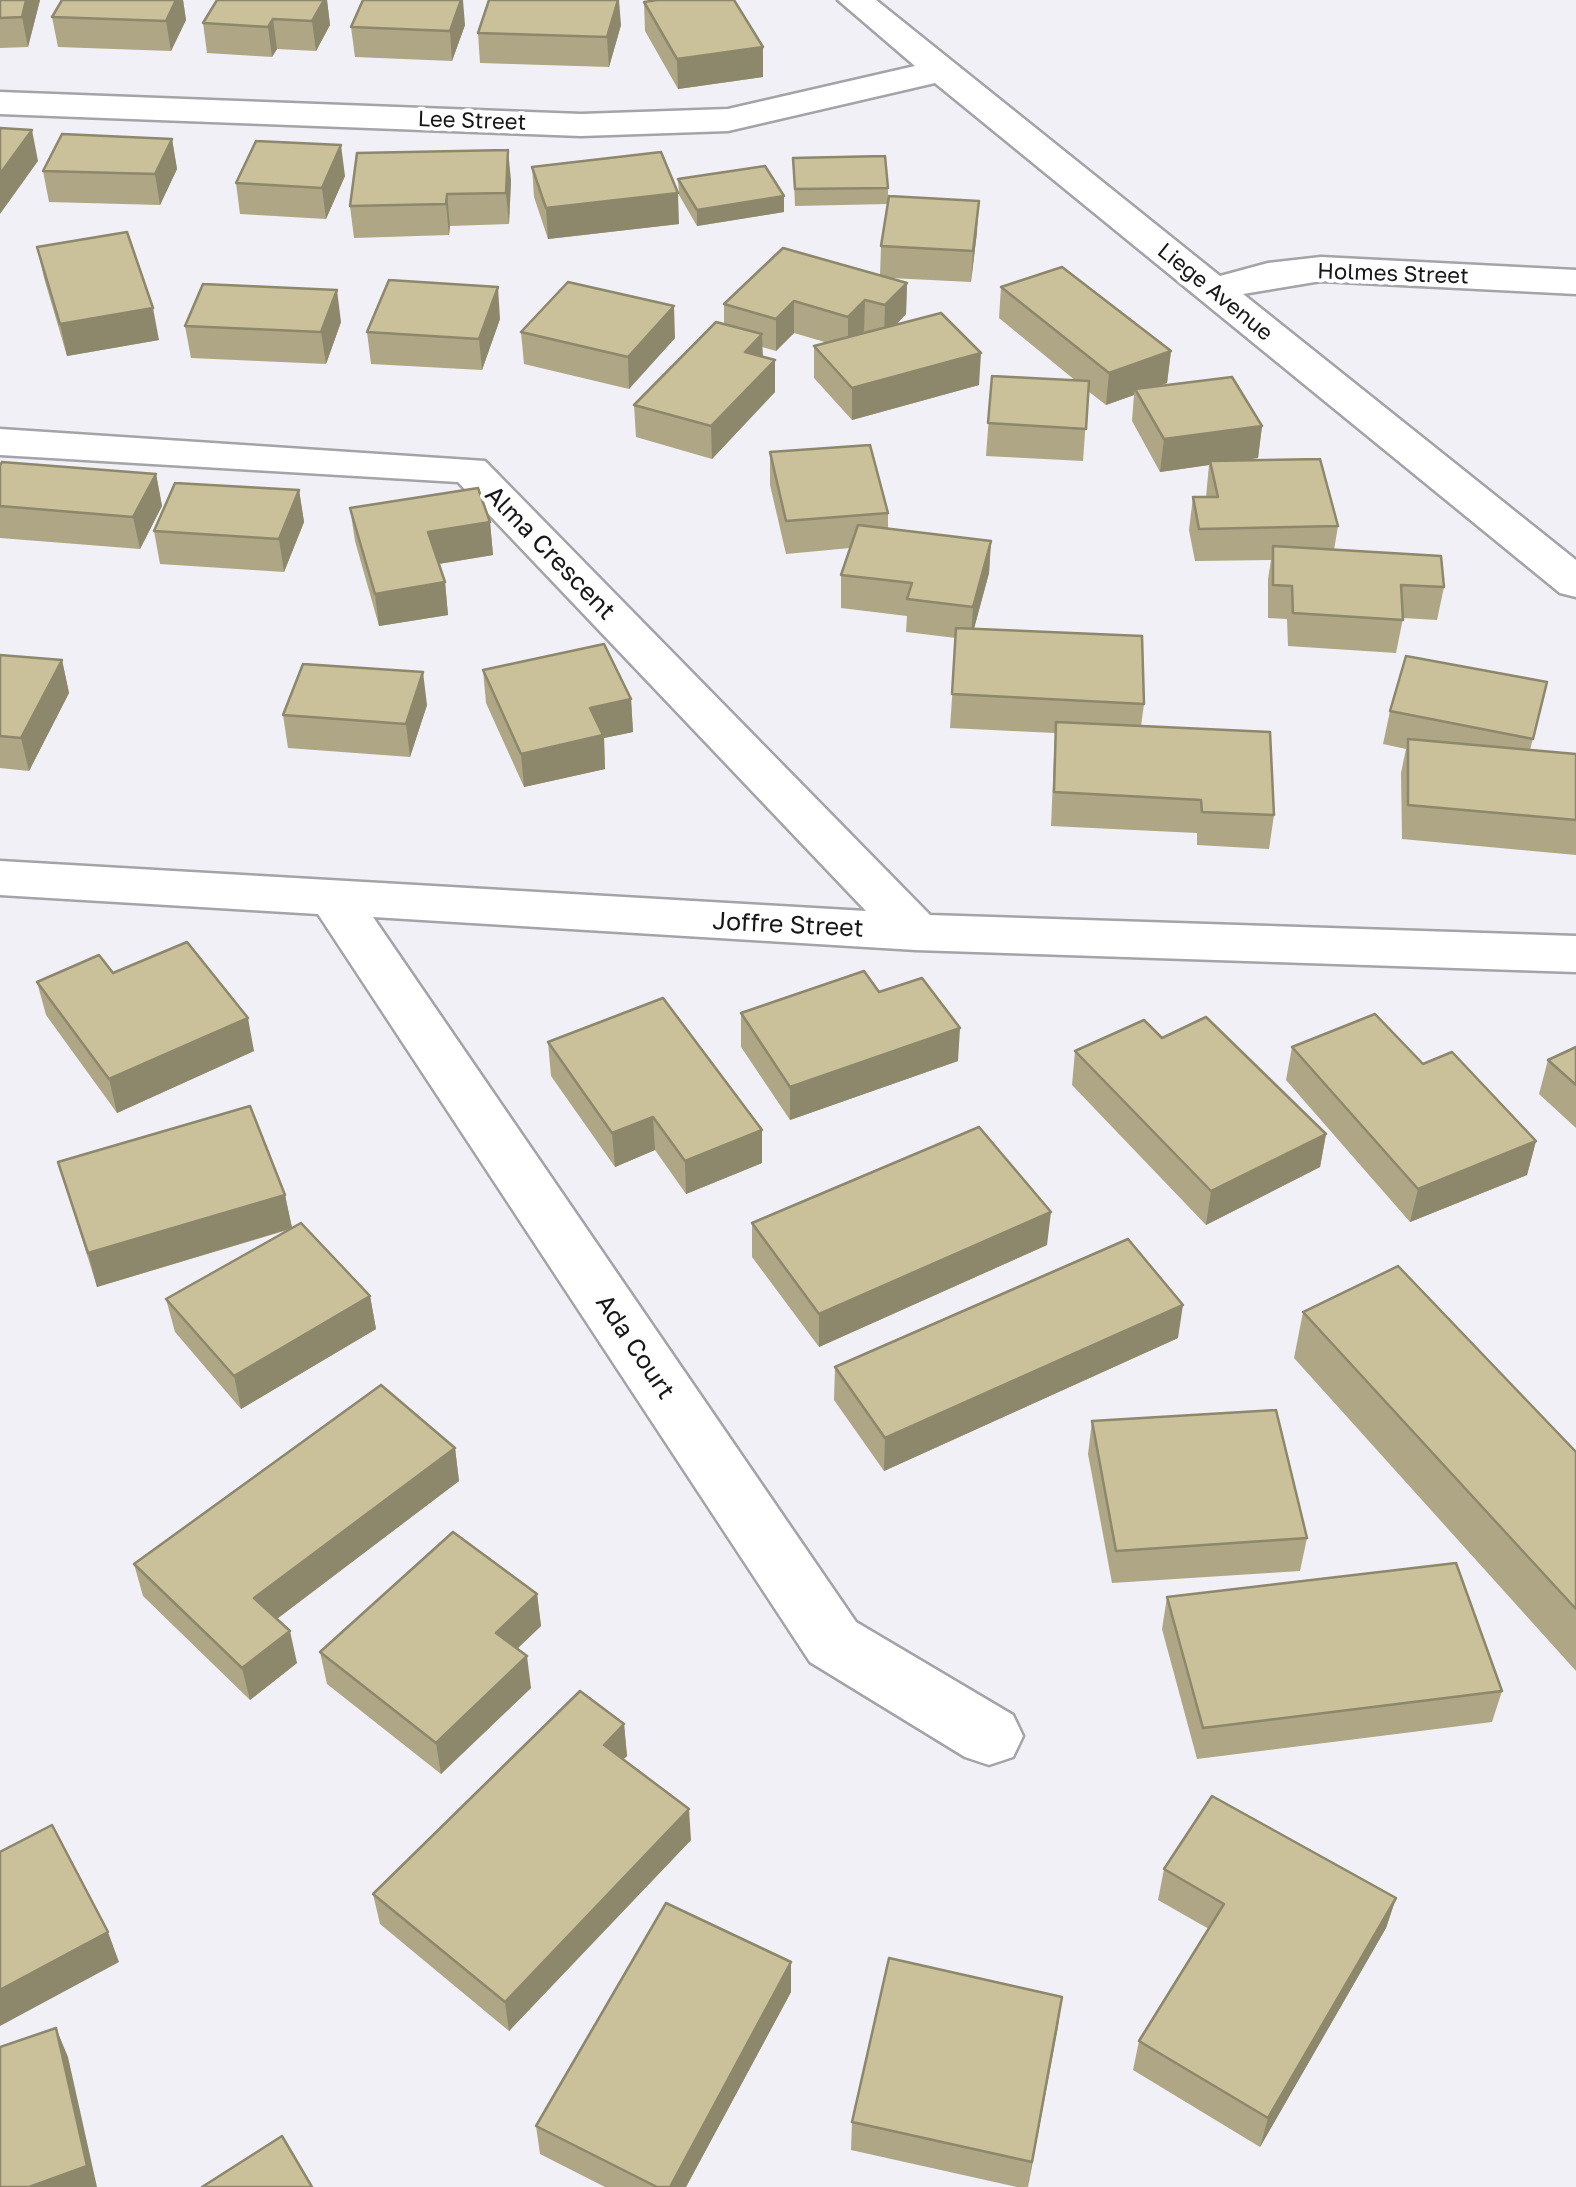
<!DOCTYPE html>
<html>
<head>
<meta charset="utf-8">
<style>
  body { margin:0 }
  canvas { display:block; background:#f0f0f6 }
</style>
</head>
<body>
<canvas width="1576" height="2187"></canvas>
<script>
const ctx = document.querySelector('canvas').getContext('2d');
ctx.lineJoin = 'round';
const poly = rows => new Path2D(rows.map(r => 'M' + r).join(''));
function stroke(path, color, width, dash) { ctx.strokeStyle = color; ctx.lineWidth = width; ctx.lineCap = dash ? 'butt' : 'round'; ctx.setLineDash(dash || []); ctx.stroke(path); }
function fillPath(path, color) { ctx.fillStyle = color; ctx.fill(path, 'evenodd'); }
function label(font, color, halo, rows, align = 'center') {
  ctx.font = font + ' "Golos Text",sans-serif'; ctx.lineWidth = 8; ctx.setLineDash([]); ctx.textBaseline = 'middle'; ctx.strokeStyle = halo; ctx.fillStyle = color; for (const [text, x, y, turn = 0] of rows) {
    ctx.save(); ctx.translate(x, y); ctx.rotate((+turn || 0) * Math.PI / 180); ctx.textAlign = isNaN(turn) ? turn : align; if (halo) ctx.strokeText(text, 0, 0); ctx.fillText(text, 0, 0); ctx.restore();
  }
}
const street = poly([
  [838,0,876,0,1220,276,1268,263,1321,257,1576,270,1576,294,1321,281,1243,294,1576,560,1576,597,1560,593,935,83,728,131,581,136,0,114,0,92,581,114,728,109,915,66,838,0],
  [0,429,485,461,930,915,1576,936,1576,972,916,950,373,917,856,1622,1013,1715,1023,1736,1013,1757,989,1765,965,1757,810,1662,318,914,0,895,0,861,866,911,458,482,0,455,0,429]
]);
stroke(street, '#a3a3a8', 5);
fillPath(street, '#fff');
fillPath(poly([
  [0,0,40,0,28,47,0,48],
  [62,0,183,0,186,20,171,51,58,47,52,17],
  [217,0,327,0,330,25,316,51,277,49,272,57,207,53,203,23],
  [644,2,763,47,763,77,678,89,645,31],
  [465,25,452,61,355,57,351,27],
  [621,25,609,67,480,63,478,33],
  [172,139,177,169,160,205,49,202,43,171],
  [793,158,888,188,888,204,795,206],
  [532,167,679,224,548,239,534,197],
  [345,176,326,219,240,214,236,183],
  [678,179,784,212,697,226,679,195],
  [511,180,509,224,450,226,449,235,354,238,350,206],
  [977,232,971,282,890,278,907,283,906,314,896,325,979,385,852,420,814,378,814,346,828,343,794,333,776,351,762,347,763,356,775,392,712,459,636,437,634,405,724,324,724,304,880,275,881,246],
  [37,247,159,340,67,356,44,278],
  [1001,287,1171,351,1167,383,1158,386,1262,426,1258,458,1242,460,1338,526,1334,550,1444,587,1437,620,1403,618,1396,653,1288,646,1287,619,1268,618,1268,579,1271,560,1195,561,1189,530,1193,497,1206,497,1209,465,1160,472,1132,421,1134,395,1106,405,1088,391,1083,461,986,456,992,376,1076,381,999,318],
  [500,319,482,370,371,364,367,332],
  [341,322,326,364,191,358,185,326],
  [521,332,675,338,629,389,524,364],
  [770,452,888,513,888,529,991,541,989,573,974,628,1144,704,1141,726,1274,815,1269,849,1197,845,1197,833,1051,826,1055,733,950,728,956,638,906,632,907,616,841,608,841,575,850,548,786,554,770,485],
  [0,465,156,474,162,506,140,549,0,538],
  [299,490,304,522,284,572,160,564,154,531],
  [350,508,490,522,493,555,439,564,445,582,448,615,379,626,355,541],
  [0,655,62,660,69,693,29,771,0,768],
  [483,670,631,699,633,732,604,738,605,769,524,787,486,703],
  [1547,682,1530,750,1576,754,1576,855,1402,839,1401,773,1406,749,1383,744,1390,711],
  [427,705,410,757,288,748,283,715],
  [37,982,254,1051,117,1113,46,1015],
  [741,1013,958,1061,790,1120,741,1047],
  [1162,1038,1326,1134,1320,1167,1206,1225,1072,1085,1075,1051],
  [548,1042,762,1130,762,1163,686,1194,655,1150,615,1167,551,1076],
  [1292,1047,1423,1064,1536,1141,1527,1175,1410,1222,1286,1080],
  [1576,1047,1576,1128,1539,1094,1548,1060],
  [58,1162,285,1195,292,1228,370,1296,376,1329,241,1409,175,1332,166,1299,291,1229,97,1287],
  [752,1223,1047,1245,819,1347,752,1257],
  [1303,1312,1576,1452,1576,1671,1294,1358],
  [1178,1338,884,1471,834,1400,835,1367],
  [1092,1421,1307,1538,1300,1571,1112,1583,1088,1454],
  [455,1448,459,1481,277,1619,297,1663,250,1700,143,1596,134,1564],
  [537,1594,541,1626,517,1649,531,1688,441,1774,327,1684,320,1652],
  [1167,1597,1502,1691,1492,1722,1197,1759,1162,1629],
  [624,1724,627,1756,623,1759,691,1840,509,2031,380,1924,373,1894],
  [1164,1869,1396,1898,1386,1928,1260,2147,1133,2070,1139,2041,1209,1929,1158,1900],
  [791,1962,791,1992,686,2187,605,2187,540,2154,536,2126],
  [1062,1997,1028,2187,1017,2187,851,2150,852,2122]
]), '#aea684');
fillPath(poly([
  [26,0,40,0,28,47,22,17],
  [176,0,183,0,186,20,171,51,166,21],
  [324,0,327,0,330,25,316,51,312,21],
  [461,0,463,0,465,25,452,61,450,31],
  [618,0,619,0,621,25,609,67,607,37],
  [273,19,277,49,272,57,268,27],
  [763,47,763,77,678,89,677,59],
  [32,130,38,161,0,214,0,174],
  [172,139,177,169,160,205,155,174],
  [341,145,345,176,326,219,322,188],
  [508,150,511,180,509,224,506,193],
  [678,193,679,224,548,239,546,208],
  [447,194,450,226,449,235,446,204],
  [784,196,784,212,697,226,697,210],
  [979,201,977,232,971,282,973,251],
  [907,283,906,314,884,337,885,305],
  [498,287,500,319,482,370,479,339],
  [337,290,341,322,326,364,321,332],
  [865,300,864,331,848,348,848,317],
  [794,301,794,333,776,351,776,319],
  [674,306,675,338,629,389,628,357],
  [153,308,159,340,67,356,60,324],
  [762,334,763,366,745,352],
  [1171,351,1167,383,1137,394,1135,389,1134,395,1106,405,1109,373],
  [981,353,979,385,852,420,852,388],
  [775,360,775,392,712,459,711,426],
  [1262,426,1258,458,1210,465,1210,461,1209,465,1160,472,1164,439],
  [156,474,162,506,140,549,133,517],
  [299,490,304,522,284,572,279,539],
  [490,522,493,555,432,565,428,532],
  [991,541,989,573,971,640,973,607],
  [445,582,448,615,379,626,375,594],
  [62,660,69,693,29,771,21,738],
  [423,672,427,705,410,757,406,724],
  [631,699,633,732,604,738,605,769,524,787,521,754,590,708],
  [248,1018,254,1051,117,1113,109,1079],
  [960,1028,958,1061,790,1120,790,1087],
  [653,1117,655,1150,615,1167,612,1133],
  [762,1130,762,1163,686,1194,685,1161],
  [1326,1134,1320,1167,1206,1225,1211,1191],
  [1536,1141,1527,1175,1410,1222,1418,1189],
  [285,1195,292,1228,97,1287,88,1253],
  [1051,1212,1047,1245,819,1347,819,1314],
  [370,1296,376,1329,241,1409,234,1376],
  [1183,1305,1178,1338,884,1471,885,1438],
  [455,1448,459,1481,262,1630,254,1598],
  [537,1594,541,1626,500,1665,496,1633],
  [290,1631,297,1663,250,1700,242,1668],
  [527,1656,531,1688,441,1774,436,1743],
  [624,1724,627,1756,606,1776,604,1745],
  [689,1809,691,1840,509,2031,505,2002],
  [1396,1898,1386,1928,1260,2147,1268,2118],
  [108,1932,119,1962,0,2026,0,1990],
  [791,1962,791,1992,686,2187,670,2187],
  [1062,1997,1058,2027,1028,2187,1032,2162],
  [56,2028,68,2057,97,2187,29,2187]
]), '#8d876c');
const building = poly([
  [0,0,26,0,22,17,0,18,0,0],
  [62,0,176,0,166,21,52,17,62,0],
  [217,0,324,0,312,21,273,19,268,27,203,23,217,0],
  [363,0,461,0,450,31,351,27,363,0],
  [489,0,618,0,607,37,478,33,489,0],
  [657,0,734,0,763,47,677,59,644,2,657,0],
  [0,128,32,130,0,174,0,128],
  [62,134,172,139,155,174,43,171,62,134],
  [256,141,341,145,322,188,236,183,256,141],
  [508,150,506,193,447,194,446,204,350,206,357,153,508,150],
  [661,152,678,193,546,208,532,167,661,152],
  [885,156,888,188,795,189,793,158,885,156],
  [765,166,784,196,697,210,678,179,765,166],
  [889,196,979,201,973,251,881,246,889,196],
  [127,232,153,308,60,324,37,247,127,232],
  [783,248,907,283,885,305,865,300,848,317,794,301,776,319,724,304,783,248],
  [1062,267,1171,351,1109,373,1001,287,1062,267],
  [389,280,498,287,479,339,367,332,389,280],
  [568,282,674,306,628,357,521,332,568,282],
  [203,284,337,290,321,332,185,326,203,284],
  [941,313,981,353,852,388,814,346,941,313],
  [716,322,762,334,745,352,775,360,711,426,634,405,716,322],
  [992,376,1089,381,1086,429,988,423,992,376],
  [1232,377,1262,426,1164,439,1135,389,1232,377],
  [870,445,888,513,786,521,770,452,870,445],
  [1320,459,1338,526,1199,529,1193,497,1218,497,1210,461,1320,459],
  [2,462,156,474,133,517,0,506,0,465,2,462],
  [175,483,299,490,279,539,154,531,175,483],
  [478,488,490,522,428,532,445,582,375,594,350,508,478,488],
  [858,525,991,541,973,607,907,599,912,583,841,575,858,525],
  [1273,546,1441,556,1444,587,1401,585,1403,620,1293,613,1292,586,1273,585,1273,546],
  [956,628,1142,636,1144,704,952,694,956,628],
  [604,644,631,699,590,708,603,735,521,754,483,670,604,644],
  [0,655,62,660,21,738,0,736,0,655],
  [1406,656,1547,682,1533,739,1390,711,1406,656],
  [303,664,423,672,406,724,283,715,303,664],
  [1056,722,1270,732,1274,815,1202,812,1201,800,1054,792,1056,722],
  [1408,739,1576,754,1576,820,1408,805,1408,739],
  [187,942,248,1018,109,1079,37,982,99,955,113,973,187,942],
  [864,971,879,992,922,978,960,1028,790,1087,741,1013,864,971],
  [663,998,762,1130,685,1161,653,1117,612,1133,548,1042,663,998],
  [1375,1014,1423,1064,1452,1052,1536,1141,1418,1189,1292,1047,1375,1014],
  [1206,1017,1326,1134,1211,1191,1075,1051,1144,1020,1162,1038,1206,1017],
  [1576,1047,1576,1085,1548,1060,1576,1047],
  [250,1106,285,1195,88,1253,58,1162,250,1106],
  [979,1127,1051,1212,819,1314,752,1223,979,1127],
  [301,1223,370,1296,234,1376,166,1299,301,1223],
  [1128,1239,1183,1305,885,1438,835,1367,1128,1239],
  [1398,1266,1576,1452,1576,1609,1303,1312,1398,1266],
  [381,1385,455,1448,254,1598,290,1631,242,1668,134,1564,381,1385],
  [1276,1410,1307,1538,1116,1551,1092,1421,1276,1410],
  [453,1532,537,1594,496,1633,527,1656,436,1743,320,1652,453,1532],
  [1456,1563,1502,1691,1203,1728,1167,1597,1456,1563],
  [580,1691,624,1724,604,1745,689,1809,505,2002,373,1894,580,1691],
  [1212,1796,1396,1898,1268,2118,1139,2041,1224,1904,1164,1869,1212,1796],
  [52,1825,108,1932,0,1990,0,1852,52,1825],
  [666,1903,791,1962,670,2187,657,2187,536,2126,666,1903],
  [889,1958,1062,1997,1032,2162,852,2122,889,1958],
  [56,2028,87,2166,29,2187,0,2187,0,2047,56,2028],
  [282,2136,312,2187,202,2187,282,2136]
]);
fillPath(building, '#cac19a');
stroke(building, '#8d876c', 2.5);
label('22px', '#171719', '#fff', [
  ["Lee Street",472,121,2],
  ["Holmes Street",1393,274,2],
  ["Liege Avenue",1215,292,39]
]);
label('25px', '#171719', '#fff', [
  ["Alma Crescent",550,553,46],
  ["Joffre Street",788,925,3],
  ["Ada Court",635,1347,56]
]);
</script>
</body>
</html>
